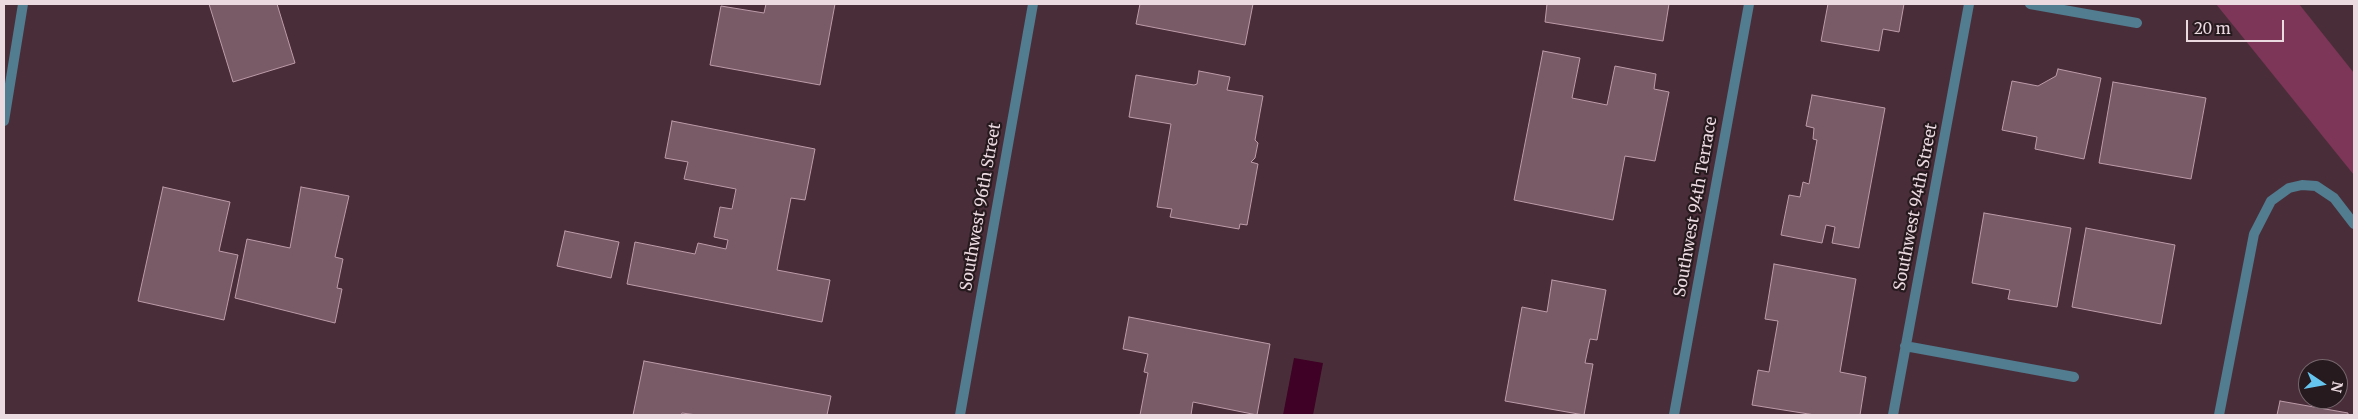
<!DOCTYPE html>
<html>
<head>
<meta charset="utf-8">
<style>
  body { margin:0 }
  #map { position:relative; width:2358px; height:419px; overflow:hidden; background:#492e39; font-family:Merriweather,serif }
  canvas { display:block }
  .frame { position:absolute; inset:0; border:5px solid #ecdae1; pointer-events:none }
  .north { position:absolute; left:2298px; top:359px; width:50px; height:50px; box-sizing:border-box; background:#271a1f; border:1px solid #76676d; border-radius:50%; rotate:102deg; font-size:14px; font-weight:700; line-height:20px; text-align:center; color:#ecdae1 }
  .north::after { content:''; display:block; margin:auto; width:18px; height:22px; background:#65c5ef; clip-path:polygon(50% 0,100% 100%,50% 72%,0 100%) }
  .scale { position:absolute; left:2186px; top:20px; width:98px; height:22px; box-sizing:border-box; border:2px solid #ecdae1; border-top:0; padding-left:6px; font-size:15px; line-height:18px; white-space:nowrap; color:#ecdae1; -webkit-text-stroke:4px #271a1f; paint-order:stroke }
</style>
</head>
<body>
<div id="map">
<canvas width="2358" height="419"></canvas>
<div class="frame"></div>
<div class="north">N</div>
<div class="scale">20 m</div>
</div>
<script>
const ctx = document.querySelector('canvas').getContext('2d');
ctx.lineJoin = 'round';
function fillPath(path, color) { ctx.fillStyle = color; ctx.fill(path, 'evenodd'); }
const poly = rows => new Path2D(rows.map(r => 'M' + r).join(''));
function stroke(path, color, width, dash) { ctx.strokeStyle = color; ctx.lineWidth = width; ctx.lineCap = dash ? 'butt' : 'round'; ctx.setLineDash(dash || []); ctx.stroke(path); }
function label(font, color, halo, rows, align = 'center') {
  ctx.font = font + ' Merriweather,serif'; ctx.lineWidth = 4.5; ctx.setLineDash([]); ctx.textBaseline = 'middle'; ctx.strokeStyle = halo; ctx.fillStyle = color; for (const [text, x, y, turn = 0] of rows) {
    ctx.save(); ctx.translate(x, y); ctx.rotate((+turn || 0) * Math.PI / 180); ctx.textAlign = isNaN(turn) ? turn : align; if (halo) ctx.strokeText(text, 0, 0); ctx.fillText(text, 0, 0); ctx.restore();
  }
}
fillPath(poly([
  [2216,4,2299,4,2354,73,2354,175]
]), '#7d3558');
fillPath(poly([
  [1294,358,1323,363,1313,415,1283,415]
]), '#3f0125');
const building = poly([
  [209,4,277,4,295,63,233,82,209,4],
  [766,4,835,4,820,85,710,65,721,6,764,13,766,4],
  [1140,4,1253,4,1245,45,1136,24,1140,4],
  [1547,4,1669,4,1663,41,1545,22,1547,4],
  [1828,4,1904,4,1899,32,1883,29,1879,51,1821,41,1828,4],
  [1543,51,1580,58,1572,98,1607,105,1615,66,1656,74,1654,89,1669,92,1655,161,1625,156,1613,220,1514,200,1543,51],
  [2058,69,2101,78,2084,159,2035,149,2037,137,2002,130,2012,81,2038,86,2056,76,2058,69],
  [1199,71,1230,77,1227,90,1263,96,1255,140,1258,143,1255,158,1251,162,1258,164,1247,225,1240,224,1239,229,1170,217,1172,209,1157,207,1171,124,1129,117,1136,75,1194,85,1197,84,1199,71],
  [2113,82,2206,98,2191,179,2099,163,2113,82],
  [1812,95,1885,108,1859,248,1832,243,1835,227,1826,225,1822,243,1781,235,1789,195,1800,197,1803,182,1809,184,1817,140,1813,139,1814,128,1806,126,1812,95],
  [672,121,815,149,805,200,791,198,777,270,830,280,822,322,627,284,635,242,695,254,698,243,726,249,728,240,714,237,720,207,732,209,736,189,684,179,688,162,665,158,672,121],
  [163,187,230,202,219,251,238,255,224,320,138,301,163,187],
  [301,187,349,196,335,257,343,259,337,288,342,289,335,323,235,298,247,239,290,248,301,187],
  [1984,213,2071,228,2057,307,2008,299,2010,290,1972,283,1984,213],
  [2086,228,2175,245,2161,324,2072,307,2086,228],
  [565,231,619,242,611,278,557,266,565,231],
  [1774,264,1856,279,1840,372,1866,377,1860,415,1815,415,1752,405,1758,370,1769,372,1778,321,1765,319,1774,264],
  [1552,280,1606,290,1597,340,1590,339,1585,363,1593,364,1584,415,1505,401,1522,307,1547,312,1552,280],
  [1129,317,1270,344,1257,415,1193,402,1191,415,1140,415,1148,373,1144,372,1148,354,1123,349,1129,317],
  [644,361,831,396,827,415,697,415,682,413,681,415,633,415,644,361],
  [2280,401,2348,413,2348,415,2277,415,2280,401]
]);
fillPath(building, '#795b68');
stroke(building, '#bd9ba9', 1);
stroke(poly([
  [2030,4,2137,23],
  [4,121,23,4],
  [1905,346,2074,377],
  [960,415,1033,4],
  [1674,415,1749,4],
  [1893,415,1969,4],
  [2219,415,2254,234,2271,201,2289,188,2302,185,2316,186,2334,198,2354,224]
]), '#527c90', 10);
label('16px', '#ecdae1', '#271a1f', [
  ["Southwest 96th Street",981,207,-80],
  ["Southwest 94th Terrace",1696,207,-80],
  ["Southwest 94th Street",1916,207,-79]
]);
</script>
</body>
</html>
